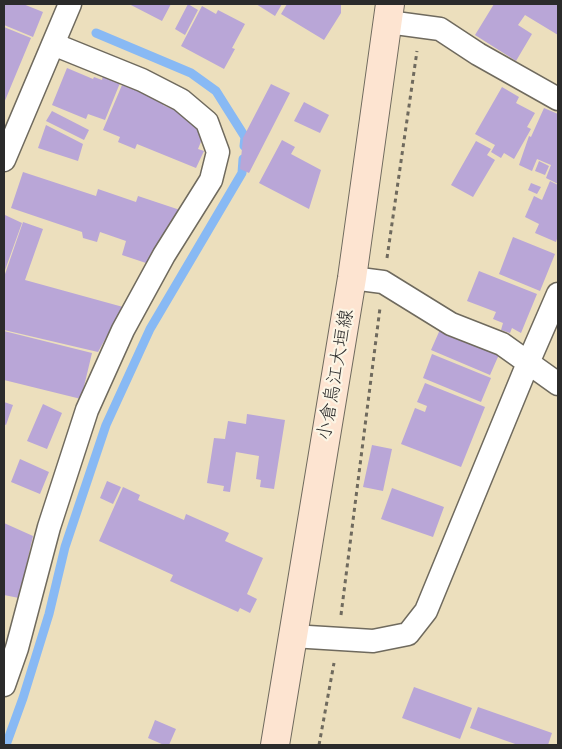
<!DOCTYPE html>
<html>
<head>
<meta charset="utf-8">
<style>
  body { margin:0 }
  #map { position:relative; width:562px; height:749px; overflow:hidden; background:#ecdfbd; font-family:"Shantell Sans",sans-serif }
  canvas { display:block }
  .frame { position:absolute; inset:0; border:5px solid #2b2b2b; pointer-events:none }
</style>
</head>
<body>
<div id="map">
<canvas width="562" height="749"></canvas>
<div class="frame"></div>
</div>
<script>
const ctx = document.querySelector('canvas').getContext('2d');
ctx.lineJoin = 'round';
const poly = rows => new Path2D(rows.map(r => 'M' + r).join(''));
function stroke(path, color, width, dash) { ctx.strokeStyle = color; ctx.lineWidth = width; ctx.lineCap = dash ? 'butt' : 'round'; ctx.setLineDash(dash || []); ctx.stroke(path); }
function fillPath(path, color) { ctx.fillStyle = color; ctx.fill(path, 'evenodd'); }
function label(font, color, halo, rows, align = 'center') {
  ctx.font = font + ' "Shantell Sans","Klee One",sans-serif'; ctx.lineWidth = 4.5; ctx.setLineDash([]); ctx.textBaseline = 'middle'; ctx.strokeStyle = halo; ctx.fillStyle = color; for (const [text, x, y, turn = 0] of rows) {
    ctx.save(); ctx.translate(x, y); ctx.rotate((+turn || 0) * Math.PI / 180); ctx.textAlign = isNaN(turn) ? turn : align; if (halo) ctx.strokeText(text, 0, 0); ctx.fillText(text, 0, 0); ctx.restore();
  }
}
stroke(poly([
  [96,33,191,73,216,91,245,137,244,146],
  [6,745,23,698,49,614,65,547,106,425,150,329,242,173,243,159]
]), '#88b9f4', 9);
fillPath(poly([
  [4,4,23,4,43,12,33,37,4,25],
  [129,4,171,4,162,21],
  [188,4,198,10,185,35,175,29],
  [256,4,282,4,275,16],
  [287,4,341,4,341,13,324,40,281,14],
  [494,4,558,4,558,35,525,15,518,25,532,34,516,61,475,35],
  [202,6,216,14,218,10,245,24,232,48,235,49,224,69,181,46],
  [4,27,31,38,4,103],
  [67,68,93,79,94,77,102,80,103,76,120,83,105,120,88,114,86,119,52,105],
  [271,84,290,93,249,173,240,169,243,138],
  [122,85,164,101,163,105,193,118,204,134,198,149,204,151,196,168,137,144,135,149,118,142,120,137,103,130],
  [502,87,519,97,516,103,535,113,527,127,531,129,514,159,504,153,501,158,491,152,495,145,475,134],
  [304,102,329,115,320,133,294,121],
  [544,108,558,114,558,184,546,178,551,165,537,159,532,171,519,165,529,136,531,137],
  [52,111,89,130,84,140,46,121],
  [46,125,83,144,78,161,38,148],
  [282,140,295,147,291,154,321,170,309,209,259,183],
  [476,141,491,149,487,155,495,160,473,197,451,185],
  [539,161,549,166,545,175,535,171],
  [23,172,96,196,98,189,136,202,138,196,180,210,146,263,122,255,126,241,100,232,97,242,83,238,82,232,11,208],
  [550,181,558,185,558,236,556,242,535,233,539,224,525,217,534,196,542,200],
  [531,183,541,187,537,194,528,190],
  [5,215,22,223,4,273,4,218],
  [23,222,43,229,25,280,123,307,98,352,4,330,4,277],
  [513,237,555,254,540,291,499,274],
  [479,271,537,294,521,333,512,328,510,333,501,330,503,323,493,319,496,312,467,301],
  [442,325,501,350,490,375,431,350],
  [4,331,92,353,81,399,4,380],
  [432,354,491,378,481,402,423,378],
  [425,383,485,407,461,467,401,444,415,408,425,412,427,406,417,402],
  [4,402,13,405,6,425,4,424],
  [43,404,62,413,47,449,27,441],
  [247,414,285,420,274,489,260,487,261,480,256,479,259,456,236,452,230,492,223,491,224,486,207,483,214,438,225,439,228,421,246,424],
  [372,445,392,449,383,491,363,487],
  [20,459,49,472,40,494,11,482],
  [107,481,121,487,113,504,100,498],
  [123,487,140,495,138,500,184,520,186,514,229,533,225,541,263,558,247,594,257,599,250,613,240,608,238,612,170,581,173,575,99,541],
  [392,488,444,507,433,537,381,519],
  [4,523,33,536,19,598,4,595],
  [414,687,472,708,460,739,402,718],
  [478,707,552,733,548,745,518,745,470,728],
  [155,720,176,729,169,745,164,745,148,738]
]), '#b9a6d7');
const street = poly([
  [388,22,440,29,478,54,558,99],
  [4,160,70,4],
  [352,278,383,282,451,324,502,344,558,384],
  [292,636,373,641,408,634,426,611,528,363,558,294],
  [4,685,17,648,49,527,87,410,123,330,164,255,211,180,218,152,207,122,181,100,142,80,53,44]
]);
const secondary = poly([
  [275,745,352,278,390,4]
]);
stroke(street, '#6f6a5e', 25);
stroke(secondary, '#6f6a5e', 30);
stroke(poly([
  [387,258,417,51],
  [341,615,380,308],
  [319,745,334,663]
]), '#6f6a5e', 3, [4, 4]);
stroke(street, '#fff', 22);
stroke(secondary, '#fde4d1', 28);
label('19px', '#2b2b2b', '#fcf5e5', [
  ["小倉烏江大垣線",336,375,-80]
]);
</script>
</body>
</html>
